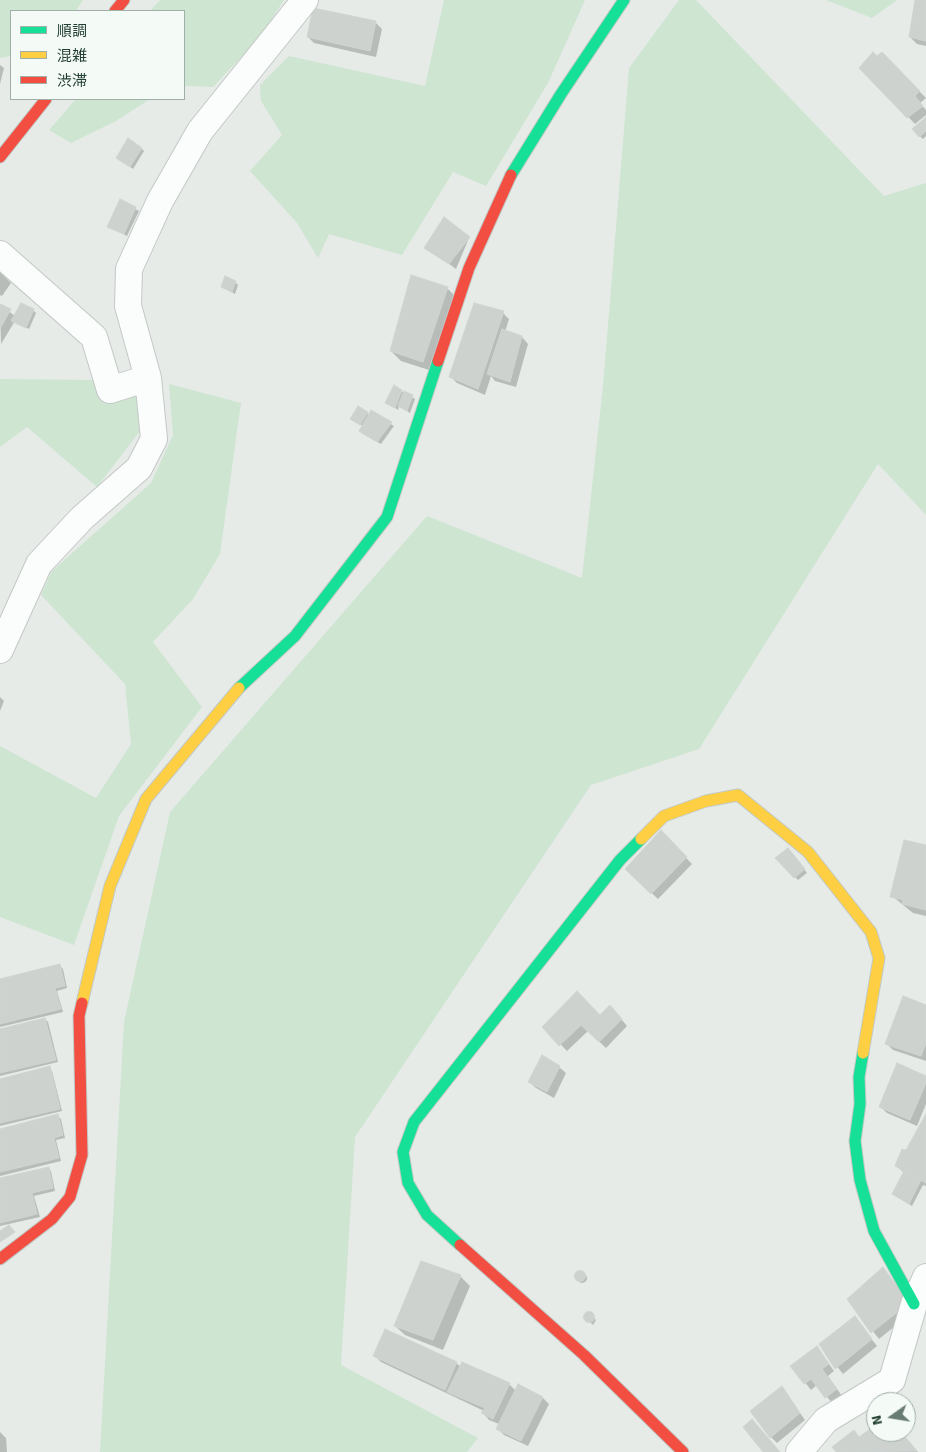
<!DOCTYPE html>
<html>
<head>
<meta charset="utf-8">
<style>
  body { margin:0 }
  #map { position:relative; width:926px; height:1452px; overflow:hidden; background:#e6ebe8; font-family:Signika,"Noto Sans JP",sans-serif }
  canvas { display:block }
  .legend { position:absolute; left:10px; top:10px; width:175px; height:90px; box-sizing:border-box; background:#f4faf6; border:1px solid #a0b0a8; margin:0; padding:6px 9px; list-style:none; font-size:15px; color:#224032 }
  .legend li { display:flex; align-items:center; gap:10px; height:25px }
  .legend b { width:25px; border:1px solid #a0b0a8 }
  .north { position:absolute; left:866px; top:1392px; width:50px; height:50px; box-sizing:border-box; background:#f4faf6; border:1px solid #a0b0a8; border-radius:50%; rotate:257deg; font-size:14px; font-weight:700; line-height:20px; text-align:center; color:#224032 }
  .north::after { content:''; display:block; margin:auto; width:18px; height:22px; background:#677c72; clip-path:polygon(50% 0,100% 100%,50% 72%,0 100%) }
</style>
</head>
<body>
<div id="map">
<canvas width="926" height="1452"></canvas>
<ul class="legend">
<li><b style="height:6px;background:#16e098"></b>順調</li>
<li><b style="height:6px;background:#ffcf43"></b>混雑</li>
<li><b style="height:6px;background:#f24e42"></b>渋滞</li>
</ul>
<div class="north">N</div>
</div>
<script>
const ctx = document.querySelector('canvas').getContext('2d');
ctx.lineJoin = 'round';
function fillPath(path, color) { ctx.fillStyle = color; ctx.fill(path, 'evenodd'); }
const poly = rows => new Path2D(rows.map(r => 'M' + r).join(''));
function stroke(path, color, width, dash) { ctx.strokeStyle = color; ctx.lineWidth = width; ctx.lineCap = dash ? 'butt' : 'round'; ctx.setLineDash(dash || []); ctx.stroke(path); }
fillPath(poly([
  [0,0,83,0,76,11,11,11,11,56,0,58],
  [160,0,284,0,261,36,213,87,184,86,184,11,150,11],
  [444,0,585,0,548,83,486,186,453,172,402,255,329,234,318,258,297,223,250,171,282,135,261,101,260,85,289,56,425,86],
  [679,0,696,0,884,196,926,183,926,515,878,464,699,749,591,785,355,1137,341,1365,478,1438,467,1452,100,1452,124,1022,170,812,427,516,582,578,603,386,629,68],
  [826,0,897,0,872,18],
  [76,99,150,99,116,121,71,143,49,130],
  [0,379,98,380,136,394,140,431,97,487,27,427,0,447],
  [169,384,241,403,220,554,193,599,153,642,202,707,119,816,74,945,0,917,0,746,96,798,131,744,125,684,41,595,52,571,151,483,173,435]
]), '#cee5d1');
fillPath(poly([
  [916,0,926,0,926,46,917,44,910,37],
  [375,22,382,29,376,57,314,43,308,37],
  [882,53,926,98,920,103,926,110,926,115,915,124,861,68],
  [0,65,4,68,0,84],
  [926,119,926,136,923,139,914,130],
  [142,149,144,151,133,169,118,158],
  [120,201,139,211,127,236,108,226],
  [469,238,456,269,426,247],
  [0,272,11,283,2,296,0,295],
  [235,282,238,285,235,294,222,287],
  [447,288,457,298,432,371,401,361,391,351],
  [0,305,15,316,33,310,36,313,29,329,15,321,1,344],
  [503,313,509,319,505,332,522,337,528,344,516,387,495,381,491,376,485,395,457,383,450,376],
  [401,391,415,399,410,413,399,406,398,410,387,402],
  [371,412,394,426,381,444,363,434,360,431,363,426,352,419,367,413,369,415],
  [0,697,4,701,0,711],
  [661,832,692,864,658,899,626,869],
  [926,846,926,916,913,913,892,896],
  [791,852,807,873,798,880,777,858],
  [60,966,63,969,67,988,57,991,63,1012,0,1027,0,981],
  [926,1007,926,1061,893,1050,887,1044],
  [616,1013,627,1026,606,1048,588,1031,567,1051,544,1027],
  [45,1019,48,1022,58,1062,0,1076,0,1031],
  [559,1067,566,1073,554,1098,536,1088,529,1082],
  [49,1068,52,1071,62,1111,0,1126,0,1080],
  [926,1078,926,1104,917,1126,887,1113,880,1106],
  [58,1116,61,1119,65,1138,56,1140,61,1161,0,1176,0,1130],
  [926,1117,926,1186,923,1185,912,1206,896,1196,904,1173,897,1166],
  [906,1171,919,1177,906,1173],
  [48,1168,51,1171,55,1191,34,1196,40,1217,0,1226,0,1179],
  '577 1278a5 5 0 1 1 10 0a5 5 0 1 1-10 0Z',
  [460,1276,470,1286,443,1350,405,1335,395,1326],
  [848,1299,915,1310,879,1339],
  [590,1313,596,1320,593,1325,585,1318],
  [854,1317,877,1346,843,1374,820,1345],
  [817,1347,834,1371,828,1376,842,1396,833,1404,817,1385,811,1390,792,1366],
  [375,1356,456,1363,461,1367,509,1384,516,1391,518,1385,543,1398,549,1404,528,1446,504,1435,497,1428,499,1424,489,1420,483,1413,484,1411,381,1362],
  [782,1388,805,1420,777,1443,771,1437],
  [876,1429,876,1432,888,1432,894,1438,900,1432,918,1452,838,1452,834,1447,854,1431,860,1438],
  [0,1432,6,1438,7,1452,0,1452]
]), '#0003');
const building = poly([
  [915,0,926,0,926,41,909,37,915,0],
  [313,8,376,21,370,51,307,37,313,8],
  [873,52,877,56,882,52,920,91,915,96,923,106,907,118,859,68,873,52],
  [926,117,926,131,919,137,912,129,926,117],
  [128,138,142,148,130,167,116,158,128,138],
  [120,199,136,207,124,234,107,227,120,199],
  [444,217,470,237,449,264,424,248,444,217],
  [411,275,448,287,423,362,390,351,411,275],
  [225,276,236,281,232,292,221,287,225,276],
  [21,303,34,309,26,328,11,321,21,303],
  [474,303,504,311,478,389,449,377,474,303],
  [0,304,11,309,0,329,0,304],
  [502,329,522,336,510,382,487,374,502,329],
  [394,385,402,390,395,408,385,403,394,385],
  [404,391,413,395,407,411,398,406,404,391],
  [358,406,368,412,360,425,350,419,358,406],
  [371,410,392,422,377,442,359,431,371,410],
  [661,830,687,857,651,894,625,869,661,830],
  [904,840,926,845,926,910,902,904,903,900,890,897,904,840],
  [788,848,805,869,794,878,775,858,788,848],
  [60,964,65,986,55,988,61,1009,0,1024,0,979,60,964],
  [577,991,600,1015,610,1005,622,1019,599,1042,581,1025,559,1046,542,1027,577,991],
  [903,996,926,1005,926,1043,921,1056,885,1044,903,996],
  [45,1018,56,1060,0,1073,0,1029,45,1018],
  [542,1055,560,1066,547,1092,528,1082,542,1055],
  [897,1063,926,1076,926,1083,910,1120,879,1107,897,1063],
  [50,1066,60,1109,0,1123,0,1079,50,1066],
  [58,1114,63,1135,54,1138,59,1158,0,1172,0,1129,58,1114],
  [926,1114,926,1183,895,1166,902,1149,906,1150,926,1114],
  [49,1167,53,1188,32,1193,37,1214,0,1223,0,1178,49,1167],
  [904,1171,921,1180,909,1204,892,1194,904,1171],
  [9,1225,15,1232,0,1242,0,1231,9,1225],
  [421,1261,461,1275,433,1340,394,1326,421,1261],
  [883,1267,909,1303,871,1333,847,1299,883,1267],
  '574.5 1276a5.5 5.5 0 1 1 11 0a5.5 5.5 0 1 1-11 0Z',
  '583.5 1317a5.5 5.5 0 1 1 11 0a5.5 5.5 0 1 1-11 0Z',
  [855,1316,872,1339,835,1369,819,1344,855,1316],
  [385,1329,457,1362,445,1390,373,1356,385,1329],
  [817,1346,829,1364,822,1369,837,1389,825,1398,811,1379,804,1384,790,1366,817,1346],
  [462,1362,510,1383,493,1419,481,1413,485,1408,447,1392,462,1362],
  [518,1384,543,1397,521,1441,496,1429,518,1384],
  [782,1386,800,1413,770,1438,750,1411,782,1386],
  [752,1419,780,1452,763,1452,743,1427,752,1419],
  [873,1427,876,1428,876,1432,889,1432,894,1437,901,1432,917,1451,836,1452,832,1447,854,1430,859,1437,873,1427]
]);
fillPath(building, '#cdd2cf');
stroke(building, '#ced4d1', 1);
const street = poly([
  [0,254,94,337,110,390,148,378],
  [0,650,39,564,82,518,139,468,154,439,148,378,128,306,129,269,160,201,200,131,305,0],
  [799,1452,826,1420,892,1380,914,1304,926,1277]
]);
const fast = poly([
  [511,175,561,94,624,0],
  [239,688,295,636,387,517,438,361],
  [863,1053,859,1077,860,1104,855,1141,860,1180,874,1231,914,1304],
  [460,1245,427,1215,408,1183,403,1152,414,1122,620,860,641,839]
]);
const slow = poly([
  [641,839,664,816,706,801,738,795,808,852,871,932,879,958,863,1053],
  [82,1003,110,886,146,799,239,688]
]);
const jam = poly([
  [115,11,124,0],
  [0,157,46,99],
  [438,361,469,268,511,175],
  [460,1245,584,1355,683,1452],
  [0,1259,52,1219,70,1197,82,1155,79,1016,82,1003]
]);
stroke(street, '#c3c8c5', 28);
stroke(fast, '#c1c9c5', 13);
stroke(slow, '#c1c9c5', 13);
stroke(jam, '#c1c9c5', 13);
stroke(street, '#fbfcfc', 26);
stroke(fast, '#16e098', 11);
stroke(slow, '#ffcf43', 11);
stroke(jam, '#f24e42', 11);
</script>
</body>
</html>
